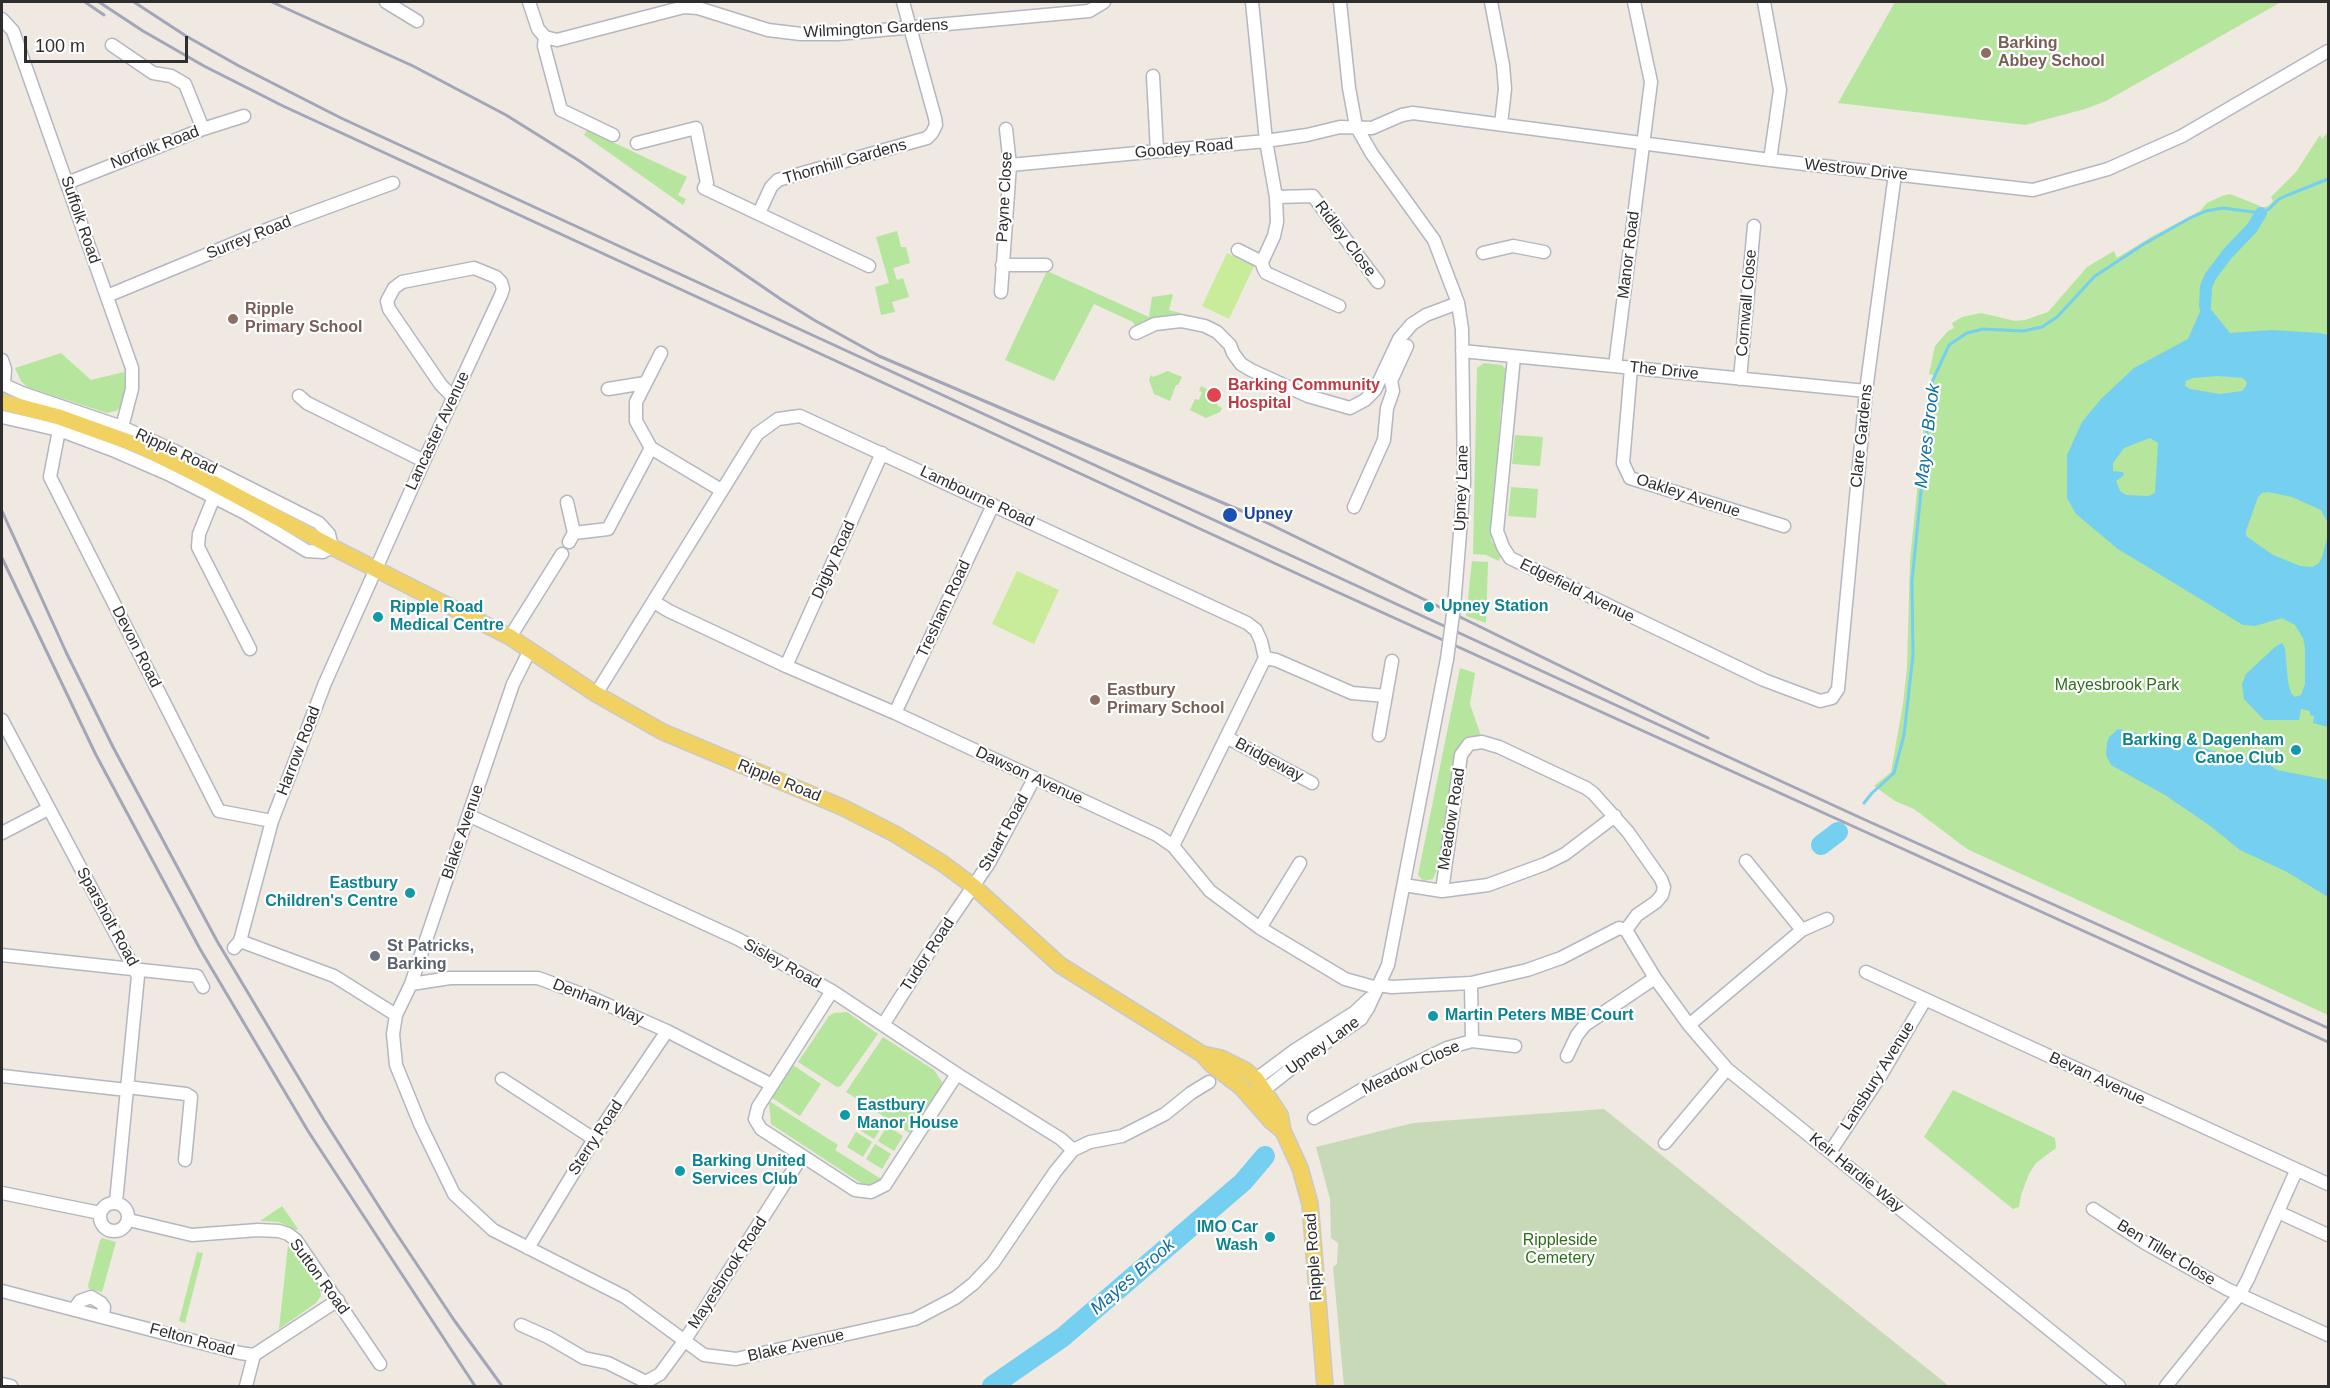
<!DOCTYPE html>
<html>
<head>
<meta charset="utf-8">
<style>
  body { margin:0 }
  #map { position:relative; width:2330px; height:1388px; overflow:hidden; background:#efe9e1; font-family:Arial,sans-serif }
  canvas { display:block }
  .frame { position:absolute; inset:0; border:3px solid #2e2e2e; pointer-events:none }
  .scale { position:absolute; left:24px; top:36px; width:164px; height:27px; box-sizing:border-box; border:3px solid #2e2e2e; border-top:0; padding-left:8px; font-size:18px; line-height:21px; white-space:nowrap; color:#2e2e2e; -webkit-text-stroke:4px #fff; paint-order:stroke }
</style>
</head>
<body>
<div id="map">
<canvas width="2330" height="1388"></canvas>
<div class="frame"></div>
<div class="scale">100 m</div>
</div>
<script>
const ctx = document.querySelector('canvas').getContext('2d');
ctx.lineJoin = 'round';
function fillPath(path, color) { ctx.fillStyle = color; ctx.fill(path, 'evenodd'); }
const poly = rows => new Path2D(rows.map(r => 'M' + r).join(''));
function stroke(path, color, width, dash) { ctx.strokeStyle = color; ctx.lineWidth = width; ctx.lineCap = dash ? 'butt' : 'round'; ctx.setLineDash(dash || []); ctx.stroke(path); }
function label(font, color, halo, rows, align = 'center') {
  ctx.font = font + ' Arial,sans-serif'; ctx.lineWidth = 4.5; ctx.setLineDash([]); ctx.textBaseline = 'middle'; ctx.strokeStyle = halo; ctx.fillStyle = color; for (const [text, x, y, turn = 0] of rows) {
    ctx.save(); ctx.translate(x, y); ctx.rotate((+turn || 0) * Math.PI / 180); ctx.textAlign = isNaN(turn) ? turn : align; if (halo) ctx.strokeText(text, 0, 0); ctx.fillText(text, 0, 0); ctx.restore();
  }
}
fillPath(poly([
  [1895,2,2281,2,2106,101,2085,109,2025,125,1838,103],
  [587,130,687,177,678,195,686,199,683,205,584,135],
  [2328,132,2328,1015,1967,849,1914,809,1895,801,1874,786,1891,772,1903,704,1907,667,1910,560,1924,424,1930,424,1933,375,1929,374,1935,346,1948,331,1954,328,1952,323,1962,317,1981,313,2015,321,2025,320,2048,312,2087,267,2114,251,2117,258,2151,237,2200,211,2207,203,2222,196,2230,194,2260,206,2261,208,2268,206,2273,201,2271,197,2296,172,2320,135,2322,139],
  [897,231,901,247,906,247,910,263,893,268,897,280,903,278,909,297,892,302,895,312,881,315,875,287,889,283,876,237],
  [1047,271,1149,317,1152,297,1173,294,1169,310,1180,313,1177,316,1135,327,1133,322,1094,304,1054,381,1005,360],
  [61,353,91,380,124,372,126,390,121,407,116,411,107,413,27,387,21,381,15,368],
  [1484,363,1502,365,1508,372,1506,393,1501,406,1491,540,1501,555,1499,561,1486,555,1473,554,1477,368],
  [1168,371,1182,377,1178,385,1176,385,1170,401,1154,394,1149,380,1151,375,1153,377],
  [1201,386,1213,392,1218,406,1222,408,1220,412,1206,418,1190,410,1195,399,1199,400,1202,392,1199,391],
  [1515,435,1543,437,1540,466,1512,464],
  [1511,487,1538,489,1536,518,1508,516],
  [1472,561,1488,562,1486,623,1466,616],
  [1460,668,1475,673,1470,704,1481,736,1469,740,1459,747,1437,870,1433,879,1423,881,1418,875],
  [847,1012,878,1034,841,1086,837,1087,798,1062,829,1016,834,1013],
  [883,1037,934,1070,942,1082,941,1088,911,1134,846,1092],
  [793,1065,821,1084,800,1116,772,1098],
  [1953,1090,2055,1138,2056,1148,2036,1163,2029,1174,2021,1195,2019,1207,2013,1209,1924,1137],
  [769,1101,838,1145,835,1150,881,1179,878,1186,870,1189,771,1124],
  [868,1114,884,1124,874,1139,858,1129],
  [887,1126,903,1136,894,1151,878,1141],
  [856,1132,872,1142,863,1157,847,1147],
  [875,1144,891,1154,882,1169,866,1159],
  [282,1206,298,1229,296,1230,279,1222,260,1221],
  [102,1238,116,1242,102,1292,89,1289,88,1286,100,1240],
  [288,1245,297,1253,320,1289,321,1296,316,1303,279,1329],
  [197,1252,203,1253,185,1323,179,1321]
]), '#b6e59e');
fillPath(poly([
  [1604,1109,1929,1370,1949,1386,1344,1386,1333,1267,1337,1264,1338,1243,1331,1238,1330,1199,1316,1147,1413,1123]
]), '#c8d9b8');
fillPath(poly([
  [1227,253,1254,266,1229,319,1202,306],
  [1017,571,1059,590,1034,644,992,624]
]), '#c9ec9a');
fillPath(poly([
  [2205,306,2209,307,2230,333,2272,330,2320,333,2328,335,2328,523,2321,510,2292,497,2268,492,2262,493,2258,497,2246,531,2246,536,2273,555,2300,566,2313,567,2319,563,2322,557,2328,535,2328,727,2313,723,2314,716,2310,715,2310,711,2301,709,2299,720,2264,720,2244,699,2242,684,2246,674,2275,647,2282,643,2285,648,2288,682,2291,693,2295,697,2301,695,2305,684,2305,648,2303,638,2295,625,2282,618,2255,626,2243,625,2118,549,2076,514,2067,498,2067,455,2082,422,2101,399,2134,368,2188,339,2202,307],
  [2218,376,2243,378,2247,382,2246,386,2242,391,2220,394,2190,389,2185,386,2186,381,2193,378],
  [2150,438,2158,443,2155,493,2148,496,2126,495,2120,491,2116,481,2124,475,2123,472,2113,471,2113,463,2124,448],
  [2118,729,2199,747,2244,759,2268,759,2268,764,2277,770,2328,780,2328,897,2287,872,2240,850,2209,825,2165,795,2111,765,2106,755,2107,743,2109,737]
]), '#75cff0');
stroke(poly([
  [1864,803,1872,793,1894,773,1904,735,1913,655,1912,581,1932,382,1949,345,1967,333,1983,329,2023,331,2042,327,2057,317,2095,276,2144,244,2190,218,2206,211,2223,208,2261,213,2269,209,2279,199,2288,195,2328,179]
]), '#75cff0', 3);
stroke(poly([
  [2205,306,2206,287,2210,277,2228,253,2252,228,2261,213]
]), '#75cff0', 12);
stroke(poly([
  [1821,845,1838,832],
  [992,1386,1063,1337,1243,1182,1265,1156]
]), '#75cff0', 20);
const minor = poly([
  [386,2,417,21],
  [529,2,538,29,545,37,557,40,684,7,698,8,768,30,801,34,838,34,1089,11,1104,2],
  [1252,2,1266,141,1276,197,1277,222,1274,236,1262,262,1263,267,1266,273,1339,306],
  [1340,2,1349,88,1356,126,1372,154,1434,240,1458,303,1462,329,1464,483,1454,607],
  [1491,2,1503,65,1505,89,1501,124],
  [1764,2,1780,90,1770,160],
  [2,19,13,31,132,368,132,389,122,427],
  [545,37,544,46,561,110,613,135],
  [112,45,153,73,171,76,185,84,203,129],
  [1153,76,1157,151],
  [637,143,696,128,707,183,704,188,869,266],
  [1010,165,1266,141,1307,135,1340,127,1372,128,1402,115,1413,113,1770,160,2033,190,2108,169,2182,136,2328,51],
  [67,183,203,129,244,116],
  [1276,197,1313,196,1378,282],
  [759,213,771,187,778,180,927,138,932,133,936,125,935,118,903,2],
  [1238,250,1262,262],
  [1483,253,1513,246,1544,252],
  [1002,265,1046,265],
  [1001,292,1010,165,1006,129],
  [107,296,271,228,393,183],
  [1136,333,1155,324,1181,321,1205,326,1217,332,1230,345,1233,353,1241,364,1251,370,1308,396,1350,408,1365,400,1375,390,1399,339,1412,324,1426,315,1458,303],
  [1462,351,1866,391],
  [1514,357,1497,531,1503,547,1510,558,1764,680,1820,701,1832,698,1838,689,1866,391,1895,174],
  [2,360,5,369,4,384],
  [1615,366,1651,82,1634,2],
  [1631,368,1623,463,1630,478,1784,526],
  [1740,379,1754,226],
  [2,384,22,393,122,427,192,459,319,523,329,534,332,547,323,552,307,551,245,513,168,474,115,451,59,430,2,417],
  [608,389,645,383],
  [299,396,307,403,424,461],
  [59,430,50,477,219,811,272,821],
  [651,448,721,490],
  [214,497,199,534,198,547,250,649],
  [567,502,574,533],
  [1354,507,1384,440,1387,408,1393,391,1391,381,1407,346],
  [569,542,574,533,608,529,651,448,636,421,636,402,661,353],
  [654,602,669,611,786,666,895,713,1157,835,1173,846,1210,891,1260,928,1345,979,1377,988],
  [510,637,562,554],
  [530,650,513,684,411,984,396,1015,393,1034,396,1065,420,1124,454,1194,493,1230,625,1297,704,1355,736,1359,915,1319,955,1298,973,1284,993,1263,1055,1172,1073,1150,1090,1142,1122,1136,1165,1114,1191,1093,1209,1082],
  [1265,658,1276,660,1352,693,1386,696],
  [786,666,882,453],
  [596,694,757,434,778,419,800,416,1247,623,1256,630,1261,641,1265,658,1173,846],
  [895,713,993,505],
  [2,720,138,976,116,1202],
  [1379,735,1392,661],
  [1226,737,1312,783],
  [470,816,738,939,832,991,957,1074,1061,1139,1073,1150],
  [2,833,48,809],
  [1404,885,1442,891,1488,885,1545,864,1565,854,1615,816],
  [1442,891,1461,755,1469,744,1482,742,1499,747,1586,788,1593,793,1628,832,1661,879,1664,887,1662,895,1656,902,1637,915,1626,930],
  [1260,928,1300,863],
  [1626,930,1655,978,1689,1025,1727,1069,2119,1386],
  [1802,930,1827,919],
  [240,941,334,976,396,1015],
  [234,948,240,941,272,821,325,683,424,461,501,295,503,289,501,282,496,277,474,268,402,282,394,288,387,301,389,309,441,385,453,397],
  [2,955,197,976,203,987],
  [1866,972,2328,1184],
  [1471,983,1472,1041],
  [411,984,450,978,538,978,590,997,667,1031,772,1085],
  [1378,985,1392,987,1471,983,1527,970,1561,958,1619,928,1626,930],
  [832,991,758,1107,755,1119,761,1129,855,1190,871,1192,885,1185,957,1074],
  [883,1025,938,938,989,863,1034,779],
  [1689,1025,1802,930,1746,861],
  [1567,1056,1577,1035,1585,1025,1655,978],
  [2,1076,127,1090],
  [502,1079,594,1139],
  [1256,1079,1295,1050,1355,1012,1370,998],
  [127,1087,186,1094,191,1097,185,1160],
  [1264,1090,1312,1052,1361,1019,1368,1008,1388,965,1447,659],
  [1314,1118,1363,1089,1447,1048,1472,1041,1515,1046],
  [1665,1143,1727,1069],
  [1830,1152,1881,1075,1925,1000],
  [2,1193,100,1213],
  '100 1217a14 14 0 1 1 28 0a14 14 0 1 1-28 0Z',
  [2093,1209,2145,1243,2227,1289,2328,1335],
  [2278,1212,2328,1235],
  [129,1220,192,1235,258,1230,279,1231,288,1234,296,1240,380,1364],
  [528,1248,594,1139,667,1031],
  [2,1291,240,1353,254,1355,338,1300],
  [74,1309,80,1301,91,1297,101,1303,104,1307,103,1317],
  [521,1325,548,1337,584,1358,608,1363,646,1382,660,1374,685,1340,802,1156],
  [2,1384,11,1386],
  [246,1386,254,1355],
  [2166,1386,2240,1294,2248,1279,2296,1171]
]);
const major = poly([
  [2,402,59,417,140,446,198,475,332,547,510,637,596,694,663,732,844,808,895,834,942,863,973,886,1060,965,1202,1054,1212,1065,1241,1087,1271,1121,1283,1131],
  [1202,1054,1221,1058,1245,1070,1256,1079,1280,1115,1283,1131,1300,1168,1310,1204,1325,1386]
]);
stroke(minor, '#b4b7c1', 15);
stroke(major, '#c9c9c9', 18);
stroke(minor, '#fff', 12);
stroke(major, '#f2d163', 15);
stroke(poly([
  [85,2,104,15],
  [99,2,143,31,204,66,283,106,1324,586,2328,1042],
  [134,2,186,36,239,66,341,118,1861,818,2328,1028],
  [272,2,413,66,506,115,578,160,782,300,814,320,879,356,1249,514,1708,738],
  [2,511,66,652,113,747,217,941,324,1120,392,1227,454,1320,502,1386],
  [2,558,96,755,200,949,308,1131,475,1386]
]), '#a3a6b8', 3);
const minorBridge = poly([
  [1447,659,1454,607]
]);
stroke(minorBridge, '#b4b7c1', 15, []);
stroke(minorBridge, '#fff', 12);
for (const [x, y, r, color] of [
  [1986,53,6,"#8d6e63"],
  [233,319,6,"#8d6e63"],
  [1214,395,8,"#e0444e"],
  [1230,515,8,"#1a4fb4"],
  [1429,607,6,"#0f9aa8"],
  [378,617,6,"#0f9aa8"],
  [1095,700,6,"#8d6e63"],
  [2296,750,6,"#0f9aa8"],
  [410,893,6,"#0f9aa8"],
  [375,956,6,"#6b7280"],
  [1433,1016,6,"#0f9aa8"],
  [845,1115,6,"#0f9aa8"],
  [680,1171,6,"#0f9aa8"],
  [1270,1237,6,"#0f9aa8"]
]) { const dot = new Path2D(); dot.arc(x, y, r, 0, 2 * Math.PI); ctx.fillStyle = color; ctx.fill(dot); stroke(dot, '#fff', 2); }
label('16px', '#2e2e2e', '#fff', [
  ["Wilmington Gardens",876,29,-3],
  ["Norfolk Road",155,148,-21],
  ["Goodey Road",1184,149,-5],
  ["Thornhill Gardens",845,162,-16],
  ["Westrow Drive",1856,170,6],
  ["Payne Close",1005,197,-87],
  ["Suffolk Road",80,220,71],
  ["Surrey Road",249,238,-22],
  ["Ridley Close",1345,239,53],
  ["Manor Road",1629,255,-83],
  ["Cornwall Close",1747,303,-85],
  ["The Drive",1664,371,6],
  ["Lancaster Avenue",438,431,-65],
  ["Clare Gardens",1862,436,-84],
  ["Ripple Road",176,452,25],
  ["Upney Lane",1462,488,-88],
  ["Oakley Avenue",1688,496,18],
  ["Lambourne Road",977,497,25],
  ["Digby Road",834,560,-66],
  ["Edgefield Avenue",1577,591,26],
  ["Tresham Road",944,609,-65],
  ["Devon Road",136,647,63],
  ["Harrow Road",299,751,-69],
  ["Bridgeway",1269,760,28],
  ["Dawson Avenue",1029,776,25],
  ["Ripple Road",779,781,22],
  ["Meadow Road",1452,819,-81],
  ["Blake Avenue",463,832,-71],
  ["Stuart Road",1004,833,-61],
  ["Sparsholt Road",107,917,61],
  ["Tudor Road",928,955,-57],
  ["Sisley Road",782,964,29],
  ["Denham Way",598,1002,22],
  ["Upney Lane",1323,1046,-36],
  ["Meadow Close",1411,1068,-25],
  ["Lansbury Avenue",1878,1076,-58],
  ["Bevan Avenue",2097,1079,25],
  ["Sterry Road",596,1138,-57],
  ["Keir Hardie Way",1856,1173,39],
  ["Ben Tillet Close",2166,1253,31],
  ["Ripple Road",1314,1257,-94],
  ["Mayesbrook Road",728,1273,-57],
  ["Sutton Road",319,1277,54],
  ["Felton Road",192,1340,15],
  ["Blake Avenue",796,1346,-13]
]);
label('bold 16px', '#785e54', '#fff', [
  ["Barking",1998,44],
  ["Abbey School",1998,62],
  ["Ripple",245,310],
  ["Primary School",245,328],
  ["Eastbury",1107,691],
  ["Primary School",1107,709]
], 'left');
label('bold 16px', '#be3a42', '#fff', [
  ["Barking Community",1228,386],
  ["Hospital",1228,404]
], 'left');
label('bold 16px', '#164399', '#fff', [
  ["Upney",1244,515]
], 'left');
label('bold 16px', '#0d838f', '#fff', [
  ["Upney Station",1441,607],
  ["Ripple Road",390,608],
  ["Medical Centre",390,626],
  ["Barking & Dagenham",2284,741,"right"],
  ["Canoe Club",2284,759,"right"],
  ["Eastbury",398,884,"right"],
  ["Children's Centre",398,902,"right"],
  ["Martin Peters MBE Court",1445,1016],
  ["Eastbury",857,1106],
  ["Manor House",857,1124],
  ["Barking United",692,1162],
  ["Services Club",692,1180],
  ["IMO Car",1258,1228,"right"],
  ["Wash",1258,1246,"right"]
], 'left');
label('16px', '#2c6e1b', '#fff', [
  ["Mayesbrook Park",2117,686],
  ["Rippleside",1560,1241],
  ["Cemetery",1560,1259]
]);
label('bold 16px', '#5b616d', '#fff', [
  ["St Patricks,",387,947],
  ["Barking",387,965]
], 'left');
label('italic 18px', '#0d6fa3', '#fff', [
  ["Mayes Brook",1928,436,-83],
  ["Mayes Brook",1133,1277,-41]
]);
</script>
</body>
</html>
